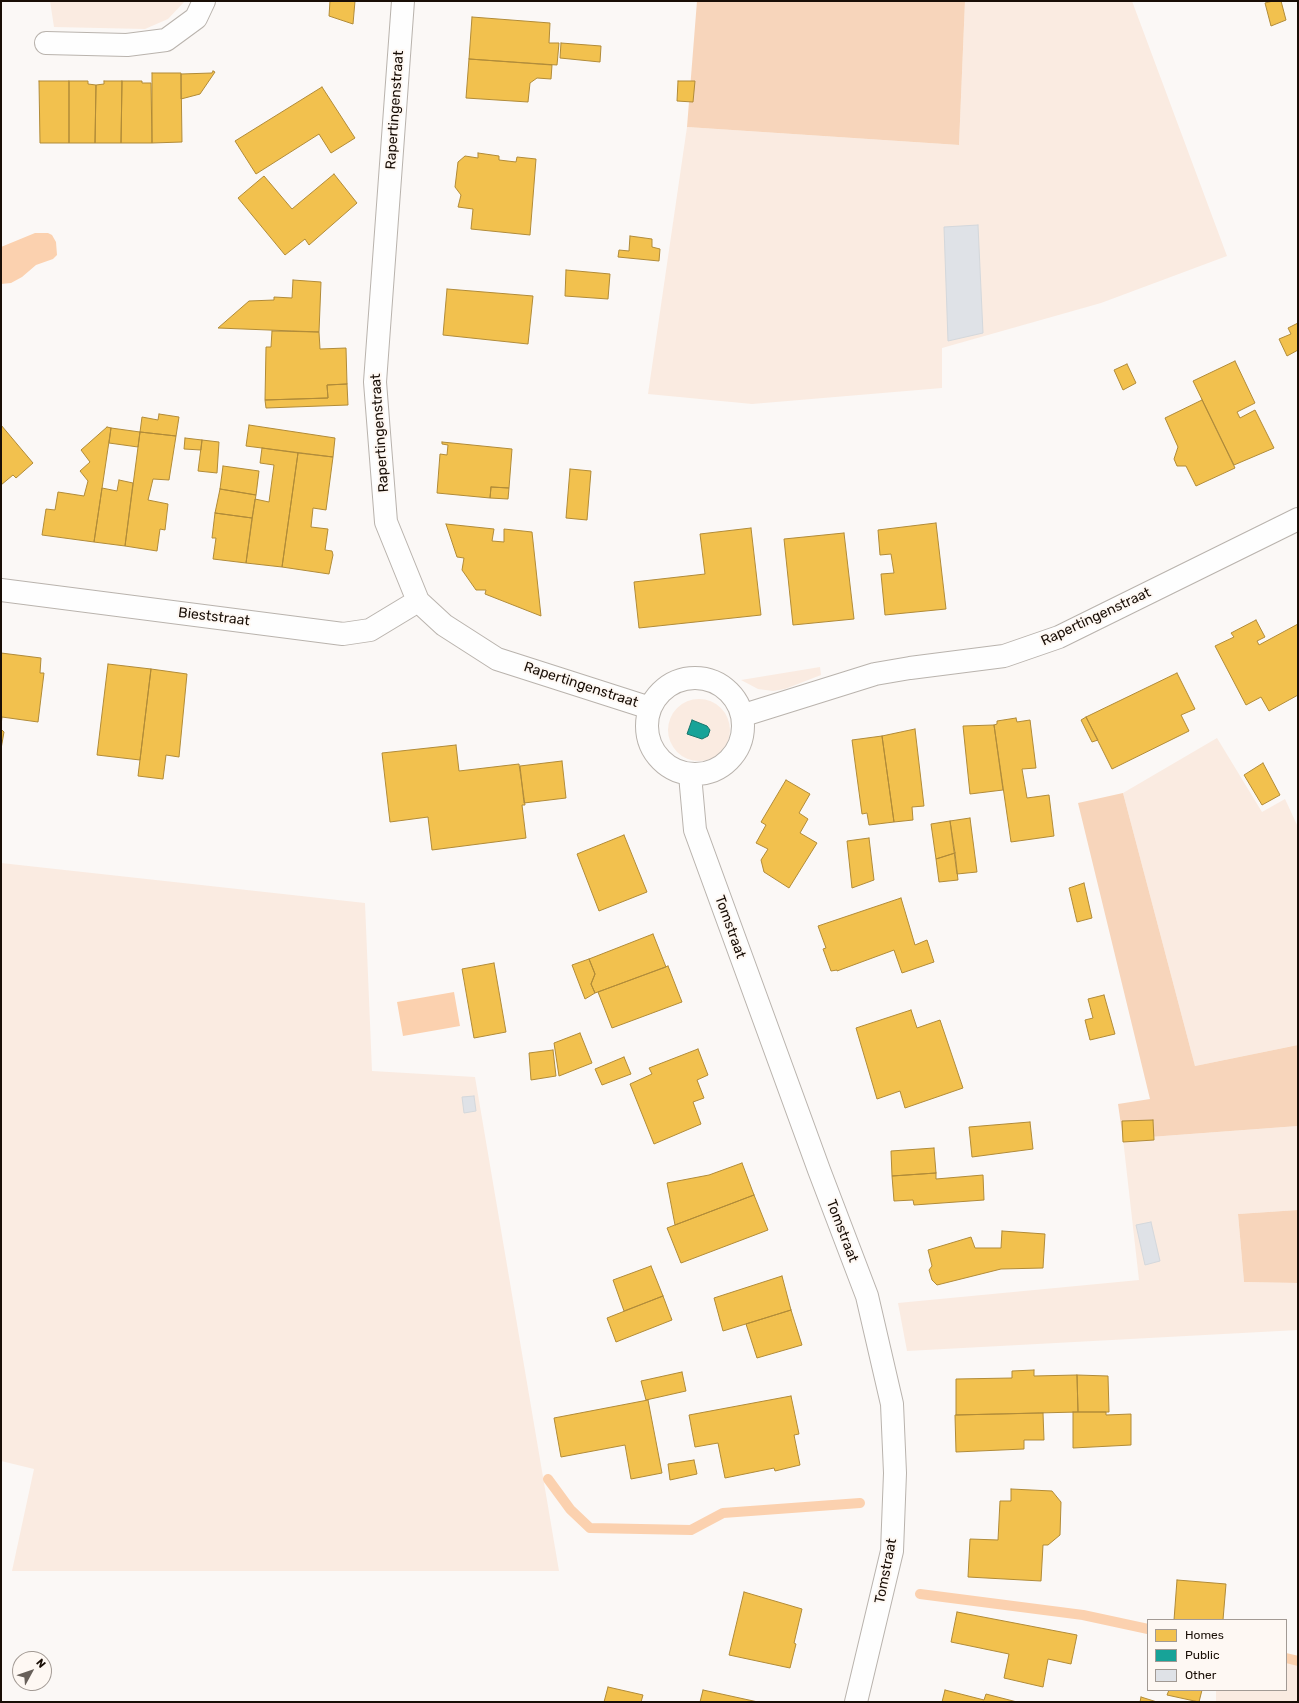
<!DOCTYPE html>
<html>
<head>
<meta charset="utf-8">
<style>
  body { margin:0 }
  #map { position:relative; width:1299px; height:1703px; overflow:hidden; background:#fbf8f6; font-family:Rubik,sans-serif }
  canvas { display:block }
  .frame { position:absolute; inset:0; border:2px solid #190e06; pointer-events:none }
  .legend { position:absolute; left:1147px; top:1619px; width:140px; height:72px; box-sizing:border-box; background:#fef8f3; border:1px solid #a29a94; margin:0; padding:5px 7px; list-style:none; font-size:12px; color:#190e06 }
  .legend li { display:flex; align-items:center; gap:8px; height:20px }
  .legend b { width:20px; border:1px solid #a29a94 }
  .north { position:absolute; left:12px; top:1651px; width:40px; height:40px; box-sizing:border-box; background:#fef8f3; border:1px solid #a29a94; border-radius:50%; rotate:50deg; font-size:11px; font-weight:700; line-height:16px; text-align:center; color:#190e06 }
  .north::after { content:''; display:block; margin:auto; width:14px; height:18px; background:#68605a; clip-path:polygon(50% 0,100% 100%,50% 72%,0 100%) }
</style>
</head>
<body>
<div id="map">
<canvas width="1299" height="1703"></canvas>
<div class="frame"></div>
<ul class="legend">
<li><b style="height:11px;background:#f2c14e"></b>Homes</li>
<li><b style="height:11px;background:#17a398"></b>Public</li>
<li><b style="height:11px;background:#dfe2e7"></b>Other</li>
</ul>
<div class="north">N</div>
</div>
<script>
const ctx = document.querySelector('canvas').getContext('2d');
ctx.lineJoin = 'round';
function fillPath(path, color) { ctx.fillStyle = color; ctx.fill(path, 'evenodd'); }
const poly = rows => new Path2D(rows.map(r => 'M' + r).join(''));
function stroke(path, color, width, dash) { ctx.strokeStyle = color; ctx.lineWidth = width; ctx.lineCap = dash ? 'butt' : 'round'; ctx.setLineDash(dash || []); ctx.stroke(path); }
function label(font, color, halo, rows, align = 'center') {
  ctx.font = font + ' Rubik,sans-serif'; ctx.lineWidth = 4; ctx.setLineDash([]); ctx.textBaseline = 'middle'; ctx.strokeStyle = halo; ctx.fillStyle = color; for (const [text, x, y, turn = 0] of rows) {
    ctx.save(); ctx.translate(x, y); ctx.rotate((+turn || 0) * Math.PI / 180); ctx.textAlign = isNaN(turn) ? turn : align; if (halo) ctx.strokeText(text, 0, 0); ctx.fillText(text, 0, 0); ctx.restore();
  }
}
fillPath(poly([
  [50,1,185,1,168,19,145,29,54,27],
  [965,1,1132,1,1227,256,1101,303,942,348,942,388,752,404,648,394,687,127,959,145],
  [820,667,821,675,785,689,773,691,758,689,741,680],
  '668 730a31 31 0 1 1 62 0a31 31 0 1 1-62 0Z',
  [1217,738,1262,812,1285,799,1298,827,1298,1045,1195,1066,1123,793],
  [1,863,365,903,372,1071,475,1077,559,1571,12,1571,34,1469,1,1461],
  [1298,1126,1298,1210,1238,1214,1244,1282,1298,1283,1298,1330,907,1351,898,1303,1139,1280,1123,1139],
  [1286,1657,1298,1659,1298,1702,1216,1702,1216,1690,1286,1690]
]), '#faebe1');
fillPath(poly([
  [697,1,965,1,959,145,687,127],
  [1123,793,1195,1066,1298,1045,1298,1126,1123,1139,1118,1104,1150,1099,1078,803],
  [1298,1210,1298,1283,1244,1282,1238,1214]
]), '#f7d5bb');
fillPath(poly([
  [35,233,48,233,52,235,56,242,57,255,53,259,36,265,22,277,11,283,1,284,1,247],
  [454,992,460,1026,403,1036,397,1002]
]), '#fbd1af');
const homes = poly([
  [330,1,355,1,353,24,329,16,330,1],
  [1273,1,1281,1,1286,20,1271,26,1265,3,1273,1],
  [472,17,550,23,549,43,559,43,557,65,469,59,472,17],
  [561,43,601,46,600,62,560,58,561,43],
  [469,59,552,65,551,79,537,78,530,83,528,102,466,98,469,59],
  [213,71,215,72,200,94,181,99,181,74,212,73,213,71],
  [152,73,181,73,182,142,152,143,152,73],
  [39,81,69,81,69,143,40,143,39,81],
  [69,81,88,81,88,84,96,85,95,143,69,143,69,81],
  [104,81,122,81,121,143,95,143,96,85,104,84,104,81],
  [122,81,142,81,142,83,151,83,152,143,121,143,122,81],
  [678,81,695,81,693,102,677,101,678,81],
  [322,87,355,138,331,153,319,134,256,174,235,141,322,87],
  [478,153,499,156,499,160,516,162,517,157,536,159,530,235,471,229,473,209,458,207,461,195,455,187,458,162,465,156,478,158,478,153],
  [334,174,357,203,309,245,305,239,285,255,238,198,264,176,292,209,334,174],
  [630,236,652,239,652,247,660,249,659,261,618,257,619,250,629,251,630,236],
  [566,270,610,274,608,299,565,296,566,270],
  [293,280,321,282,319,332,218,328,249,301,274,300,274,297,292,298,293,280],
  [447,289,533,296,528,344,443,335,447,289],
  [1298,323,1298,350,1287,356,1279,339,1291,334,1288,328,1298,323],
  [272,331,319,332,320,349,346,348,347,384,327,385,328,398,265,400,266,347,271,347,272,331],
  [1235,361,1255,403,1237,412,1240,418,1255,410,1274,448,1234,465,1193,381,1235,361],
  [1127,364,1136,383,1123,390,1114,370,1127,364],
  [347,384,348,405,266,408,265,400,328,398,327,385,347,384],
  [1202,400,1235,468,1196,486,1186,466,1177,466,1174,459,1178,447,1165,418,1202,400],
  [159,414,179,417,176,436,140,432,142,417,158,420,159,414],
  [1,425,33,463,16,478,13,475,1,485,1,425],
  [249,425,335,438,333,457,246,446,249,425],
  [107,427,111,428,94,542,42,535,46,509,55,510,58,492,84,496,88,481,80,471,90,462,81,450,107,427],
  [111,428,140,432,138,447,109,443,111,428],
  [140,432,176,436,169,480,153,479,148,500,168,504,165,530,160,529,157,551,125,546,140,432],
  [185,438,202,440,201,450,184,449,185,438],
  [202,440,219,442,217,473,198,471,202,440],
  [442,442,512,449,509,488,491,487,490,498,437,493,440,454,447,455,448,445,442,444,442,442],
  [262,448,298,453,282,567,246,563,255,499,269,502,274,465,260,463,262,448],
  [298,453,333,457,326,510,313,508,311,527,328,529,325,550,332,551,333,555,329,574,282,567,298,453],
  [223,466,259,471,256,495,220,489,223,466],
  [570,469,591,471,587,520,566,518,570,469],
  [119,480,133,483,125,546,94,542,102,488,117,491,119,480],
  [491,487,509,488,508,499,490,498,491,487],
  [220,489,256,495,252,518,215,513,220,489],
  [215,513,252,518,246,563,213,559,216,538,212,538,215,513],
  [936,523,946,609,885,615,881,574,894,573,891,554,880,555,878,530,936,523],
  [446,524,494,529,492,541,504,542,504,529,532,532,541,616,485,594,486,590,476,590,462,570,464,558,457,557,446,524],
  [751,528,761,615,639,628,634,582,705,574,700,534,751,528],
  [844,533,854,619,793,625,784,539,844,533],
  [1256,620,1265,637,1257,641,1259,645,1298,624,1298,695,1269,711,1261,697,1246,705,1215,646,1234,637,1231,633,1256,620],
  [1,653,41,658,40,673,44,673,38,722,2,717,1,725,1,653],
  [108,664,151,669,140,760,97,755,108,664],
  [151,669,187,674,179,757,166,755,163,779,138,776,151,669],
  [1177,673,1195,709,1181,715,1189,731,1112,769,1086,717,1177,673],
  [1086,717,1098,740,1092,742,1081,720,1086,717],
  [1016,718,1017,722,1030,720,1036,768,1022,769,1027,798,1049,795,1054,836,1011,842,994,725,997,724,997,721,1016,718],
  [994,725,1003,790,970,794,963,726,994,725],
  [1,729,4,732,1,749,1,729],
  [915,729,924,806,912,807,913,820,894,822,882,736,915,729],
  [882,736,894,822,869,825,867,813,862,814,852,740,882,736],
  [456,745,459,771,519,764,525,805,522,805,526,838,432,850,428,817,390,822,382,753,456,745],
  [562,761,566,798,524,803,520,766,562,761],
  [1263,763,1280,795,1262,805,1244,775,1263,763],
  [786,780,810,794,799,813,808,819,800,833,817,843,789,888,764,872,761,860,768,849,756,843,766,825,761,822,786,780],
  [970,818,977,872,957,874,950,821,970,818],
  [950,821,955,853,936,859,931,824,950,821],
  [624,835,647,892,599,911,577,854,624,835],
  [869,838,874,880,852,888,847,841,869,838],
  [955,853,958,880,939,882,936,859,955,853],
  [1084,883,1092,918,1077,922,1069,888,1084,883],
  [901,898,915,945,927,940,934,962,902,973,894,950,837,971,837,970,831,971,823,949,826,948,818,926,901,898],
  [653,934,666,967,595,993,591,984,595,974,589,959,653,934],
  [589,959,595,974,591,984,595,993,585,999,572,965,589,959],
  [494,963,506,1032,474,1038,462,969,494,963],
  [668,966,682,1002,612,1028,598,992,668,966],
  [1104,995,1115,1034,1090,1040,1085,1020,1093,1018,1088,999,1104,995],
  [911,1010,917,1028,940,1020,963,1088,905,1108,900,1091,877,1099,856,1028,911,1010],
  [580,1033,592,1063,559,1076,554,1043,580,1033],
  [698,1049,708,1075,697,1080,704,1098,693,1102,701,1124,654,1144,630,1084,652,1074,649,1068,698,1049],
  [553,1050,556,1076,531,1080,529,1053,553,1050],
  [624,1057,631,1074,602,1085,595,1069,624,1057],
  [1153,1120,1154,1140,1123,1142,1122,1121,1153,1120],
  [1030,1122,1033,1149,972,1157,969,1127,1030,1122],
  [934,1148,936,1173,892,1176,891,1151,934,1148],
  [742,1163,754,1195,675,1225,667,1183,709,1175,742,1163],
  [936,1173,936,1179,983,1175,984,1200,914,1205,913,1200,894,1201,892,1176,936,1173],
  [754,1195,768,1230,681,1263,667,1228,754,1195],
  [1002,1231,1045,1234,1043,1268,1001,1269,937,1285,932,1280,929,1270,932,1266,928,1250,971,1237,975,1248,1001,1248,1002,1231],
  [651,1266,663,1296,624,1311,613,1280,651,1266],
  [782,1276,791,1310,723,1331,714,1298,782,1276],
  [663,1296,672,1320,616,1342,607,1318,663,1296],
  [791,1310,802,1345,757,1358,746,1324,791,1310],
  [1034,1370,1034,1376,1077,1375,1078,1412,956,1415,956,1379,1012,1378,1012,1371,1034,1370],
  [682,1372,686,1391,646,1400,641,1381,682,1372],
  [1077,1375,1108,1376,1109,1412,1078,1412,1077,1375],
  [791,1396,799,1434,794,1435,800,1465,775,1471,774,1468,725,1478,718,1443,695,1447,689,1415,791,1396],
  [648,1400,662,1473,631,1479,625,1445,561,1457,554,1418,648,1400],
  [1073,1412,1106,1412,1106,1415,1131,1414,1131,1445,1073,1448,1073,1412],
  [1043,1413,1044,1440,1024,1440,1024,1449,956,1452,955,1415,1043,1413],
  [694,1460,697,1474,670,1480,668,1464,694,1460],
  [1011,1489,1052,1491,1061,1502,1060,1535,1048,1545,1043,1545,1041,1581,968,1577,970,1539,998,1540,1000,1501,1011,1501,1011,1489],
  [1177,1580,1226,1584,1223,1620,1174,1620,1177,1580],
  [744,1592,802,1609,794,1643,796,1644,790,1668,729,1655,744,1592],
  [957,1612,1077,1635,1071,1664,1048,1659,1043,1687,1004,1678,1009,1654,951,1642,957,1612],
  [608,1687,643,1695,641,1702,604,1702,608,1687],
  [703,1690,758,1702,700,1702,703,1690],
  [945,1690,984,1700,986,1694,1017,1702,942,1702,945,1690],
  [1169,1690,1202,1690,1199,1702,1167,1695,1169,1690],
  [1141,1697,1157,1702,1140,1702,1141,1697]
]);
fillPath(homes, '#f2c14e');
stroke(homes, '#b18b38', 1);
const public = poly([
  [692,720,707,726,710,730,708,736,702,739,687,734,692,720]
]);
fillPath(public, '#17a398');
stroke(public, '#18766c', 1);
stroke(poly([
  [548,1479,570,1509,590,1528,691,1530,723,1513,860,1503],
  [920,1594,1083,1615,1148,1629],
  [1286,1658,1298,1661]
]), '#fbd1af', 10);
const building = poly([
  [978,225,983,333,948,341,944,227,978,225],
  [474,1096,476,1111,464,1113,462,1097,474,1096],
  [1151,1222,1160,1261,1145,1265,1136,1225,1151,1222]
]);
fillPath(building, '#dfe2e7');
stroke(building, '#d4d8dc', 1);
const minor = poly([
  [403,1,375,382,386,522,418,601,444,625,497,659,650,708],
  [46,43,127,45,166,40,196,18,204,1],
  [1,590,343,634,370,630,418,601],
  '647 726a48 48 0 1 1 96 0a48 48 0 1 1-96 0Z',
  [744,715,875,674,910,668,1004,656,1059,637,1298,519],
  [690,775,695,830,819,1170,867,1296,892,1404,895,1473,892,1551,856,1702]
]);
stroke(minor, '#b9b3ad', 24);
stroke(minor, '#fefefe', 22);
label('14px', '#190e06', '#fef8f3', [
  ["Rapertingenstraat",395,110,-86],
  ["Rapertingenstraat",380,433,-94],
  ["Bieststraat",214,617,7],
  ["Rapertingenstraat",1096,617,-25],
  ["Rapertingenstraat",581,685,18],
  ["Tomstraat",730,927,70],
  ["Tomstraat",842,1231,69],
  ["Tomstraat",886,1571,-79]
]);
</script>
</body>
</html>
